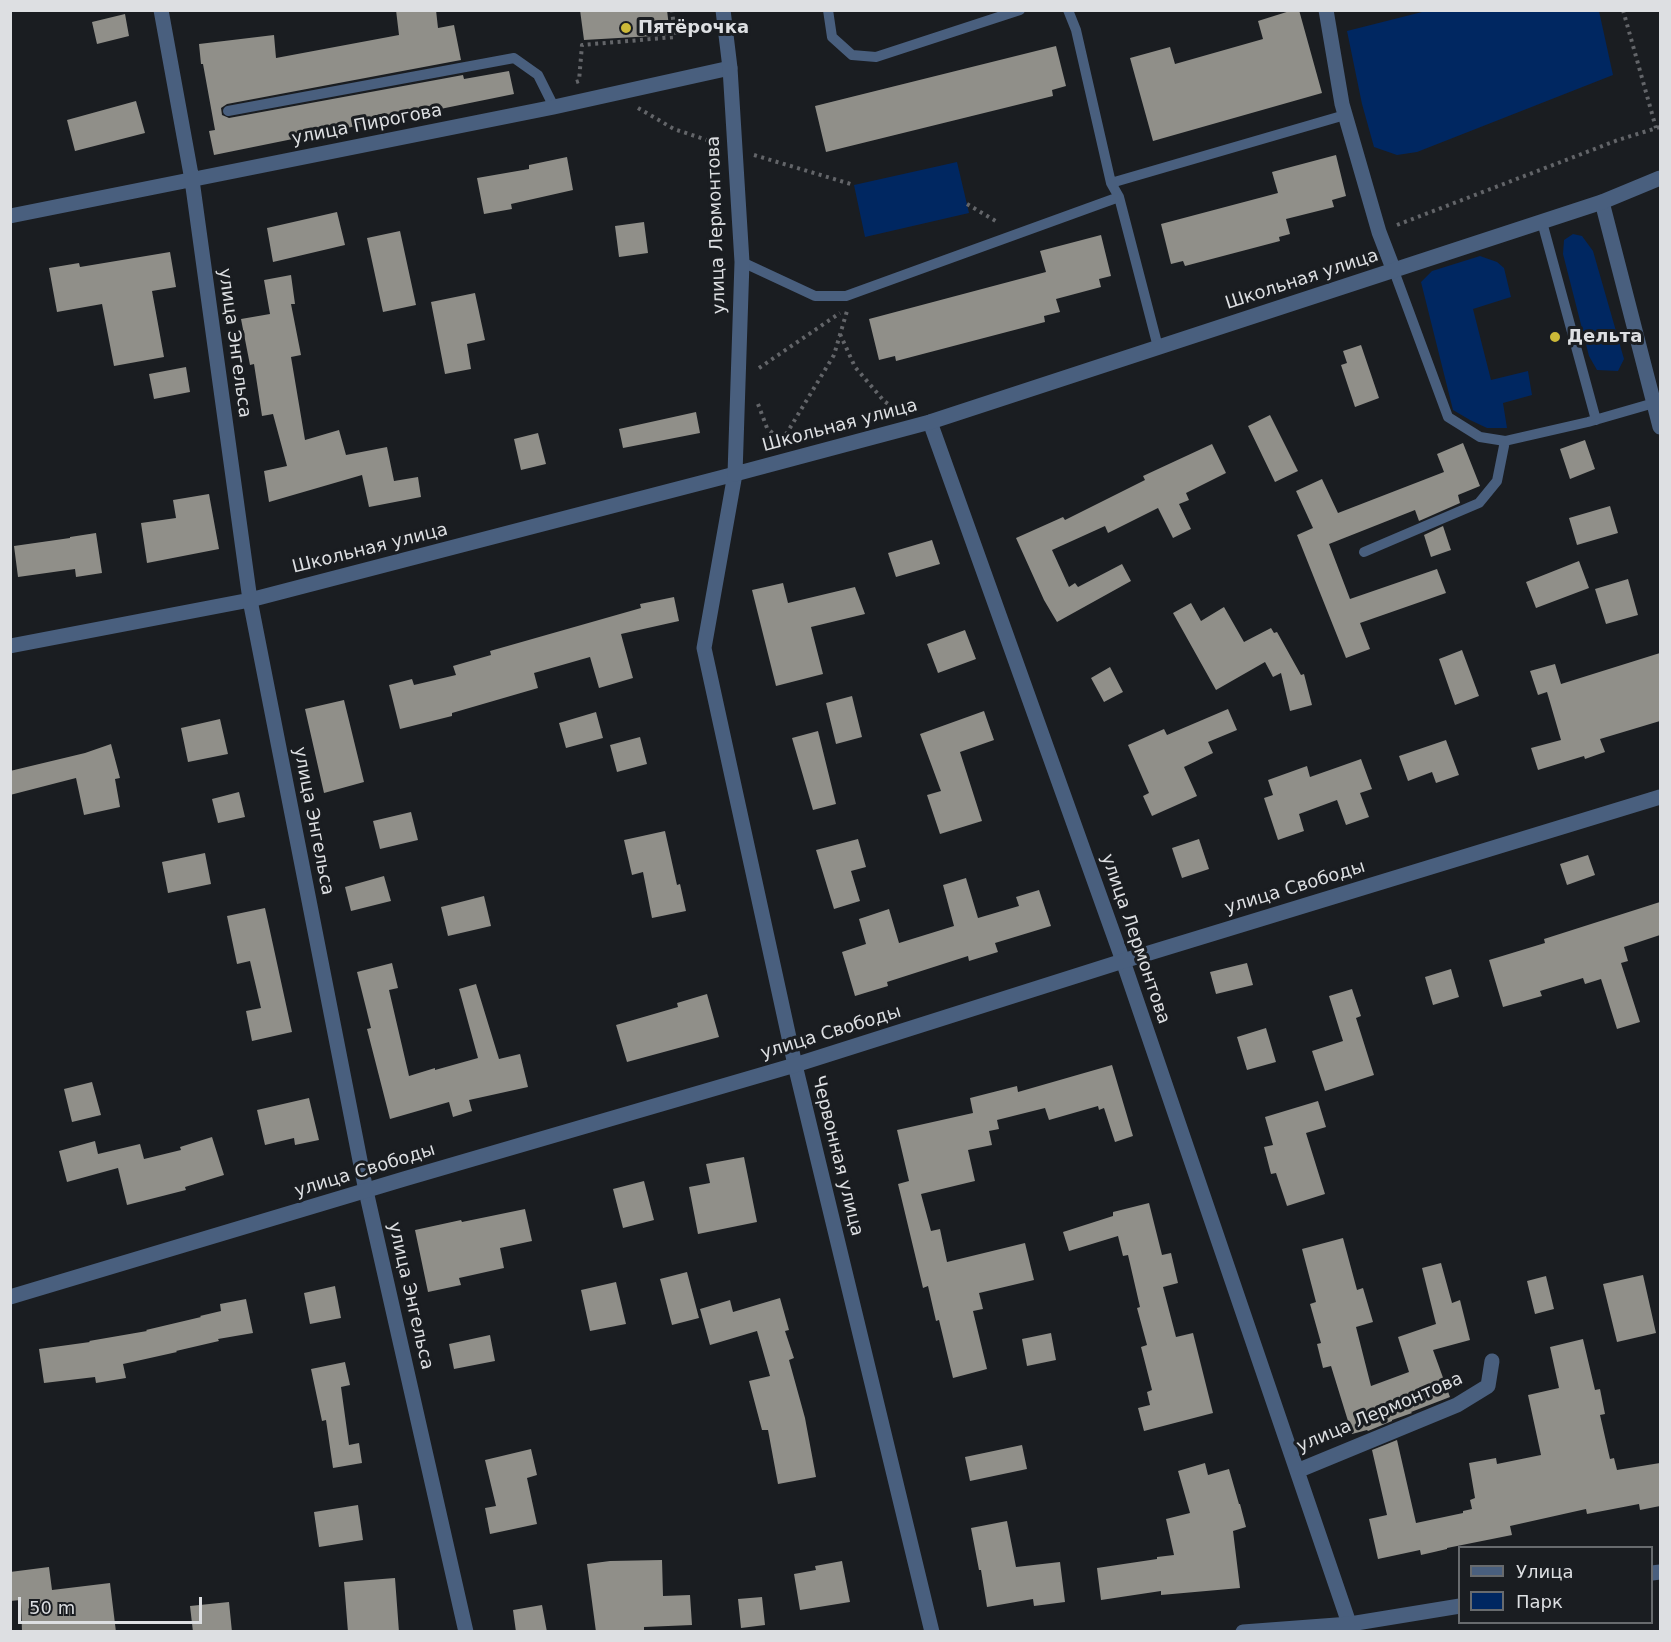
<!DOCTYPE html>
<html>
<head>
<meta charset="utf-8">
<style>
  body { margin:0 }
  #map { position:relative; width:1671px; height:1642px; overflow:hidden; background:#1a1d21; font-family:"DejaVu Sans",sans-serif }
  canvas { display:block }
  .frame { position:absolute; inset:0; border:12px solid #dddfe2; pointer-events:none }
  .legend { position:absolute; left:1458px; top:1546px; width:195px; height:78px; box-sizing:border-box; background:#1a1d21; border:2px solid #686b6e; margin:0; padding:8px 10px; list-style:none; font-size:18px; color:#dddfe2 }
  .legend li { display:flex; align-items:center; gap:12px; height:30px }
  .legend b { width:30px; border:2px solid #686b6e }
  .scale { position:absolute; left:18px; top:1597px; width:184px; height:27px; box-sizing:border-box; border:3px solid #dddfe2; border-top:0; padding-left:8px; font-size:18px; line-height:21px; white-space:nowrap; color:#dddfe2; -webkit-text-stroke:4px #1a1d21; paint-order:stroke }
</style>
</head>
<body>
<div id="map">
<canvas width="1671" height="1642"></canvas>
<div class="frame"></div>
<ul class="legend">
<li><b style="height:8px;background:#495f7e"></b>Улица</li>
<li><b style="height:16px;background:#002761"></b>Парк</li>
</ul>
<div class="scale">50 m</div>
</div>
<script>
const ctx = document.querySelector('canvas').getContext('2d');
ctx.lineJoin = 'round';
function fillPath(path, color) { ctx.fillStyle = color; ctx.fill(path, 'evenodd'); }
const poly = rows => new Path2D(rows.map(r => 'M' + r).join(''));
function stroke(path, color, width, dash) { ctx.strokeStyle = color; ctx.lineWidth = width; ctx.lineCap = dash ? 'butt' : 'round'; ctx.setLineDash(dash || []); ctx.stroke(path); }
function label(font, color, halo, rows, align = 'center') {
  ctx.font = font + ' "DejaVu Sans",sans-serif'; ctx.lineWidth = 6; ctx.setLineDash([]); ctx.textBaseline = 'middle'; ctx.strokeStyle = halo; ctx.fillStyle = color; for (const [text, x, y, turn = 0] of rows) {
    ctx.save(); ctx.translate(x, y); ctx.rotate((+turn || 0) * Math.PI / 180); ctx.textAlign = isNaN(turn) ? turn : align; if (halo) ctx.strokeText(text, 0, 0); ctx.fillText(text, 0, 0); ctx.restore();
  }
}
fillPath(poly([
  [1430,10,1599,11,1613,75,1417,152,1397,155,1374,147,1362,104,1347,31],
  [957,162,969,213,865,237,854,185],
  [1573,234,1582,236,1593,251,1624,359,1618,371,1597,370,1589,356,1563,254,1564,240],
  [1480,256,1497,262,1504,268,1511,297,1473,309,1491,380,1528,371,1532,395,1503,403,1507,428,1487,428,1470,420,1453,410,1421,282,1432,271]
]), '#002761');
fillPath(poly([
  [396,10,436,10,438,28,454,25,461,60,227,104,221,108,222,115,229,118,463,75,464,79,509,71,514,94,214,155,209,131,215,130,203,64,201,64,199,44,274,35,276,58,399,35],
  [580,10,667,10,670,35,584,40],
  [1293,10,1299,10,1322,93,1153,141,1130,58,1170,47,1175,64,1263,39,1258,21],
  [125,14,129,36,97,44,92,22],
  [1056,46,1066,86,1052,90,1053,96,826,152,815,106],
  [136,101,145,133,75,151,67,120],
  [1336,155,1346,196,1332,200,1334,207,1286,219,1290,234,1279,237,1280,241,1185,266,1183,261,1171,264,1161,224,1278,193,1272,172],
  [567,157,573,190,511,204,512,209,484,214,477,178,529,169,529,165],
  [337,212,345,245,273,262,267,228],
  [644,222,648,253,619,257,615,226],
  [400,231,416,305,383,312,367,238],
  [1101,235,1111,276,1099,279,1101,287,1056,299,1060,312,1044,316,1045,322,896,361,895,356,879,360,869,319,1046,272,1040,251],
  [170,252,176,287,152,291,164,357,114,366,102,304,57,312,49,268,79,263,80,267],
  [291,275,295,304,291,304,301,355,291,357,305,440,339,430,346,455,387,447,394,481,418,477,421,497,369,507,362,475,269,502,264,471,287,466,273,414,262,416,254,364,250,365,241,319,270,314,264,280],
  [475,293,485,340,467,344,471,369,445,374,431,302],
  [1361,345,1379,398,1355,407,1341,365,1347,363,1343,351],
  [186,367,190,392,154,399,149,374],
  [696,412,700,433,623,448,619,429],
  [1270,415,1298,471,1275,482,1248,426],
  [538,433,546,464,521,470,514,439],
  [1585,440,1595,469,1570,479,1560,449],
  [1463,443,1480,486,1458,495,1460,503,1419,521,1415,510,1329,544,1350,599,1437,569,1446,593,1360,623,1370,649,1346,658,1297,535,1313,528,1296,491,1322,479,1338,513,1444,472,1437,454],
  [1212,444,1226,473,1186,493,1189,500,1179,504,1191,529,1173,538,1158,508,1108,533,1105,526,1052,550,1069,587,1075,583,1078,587,1122,564,1131,581,1057,622,1044,600,1016,538,1063,517,1065,520,1145,480,1143,476],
  [209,494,219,549,147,563,141,523,176,518,173,500],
  [1610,506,1618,533,1577,545,1569,518],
  [1443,526,1451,550,1431,557,1424,535],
  [96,533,102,573,76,577,75,569,18,577,14,546,70,538,70,537],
  [932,540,940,564,896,577,888,553],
  [1579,561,1589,588,1536,608,1526,582],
  [1628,579,1638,615,1606,624,1595,589],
  [783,583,788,603,855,587,865,614,811,627,823,674,776,686,752,590],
  [674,597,679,621,621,634,633,678,599,688,590,657,534,673,538,688,452,713,452,716,400,729,389,685,412,679,414,685,456,675,453,666,491,655,490,651,641,608,640,604],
  [1191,603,1201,621,1224,607,1244,642,1271,628,1274,633,1277,632,1301,675,1304,674,1312,705,1290,711,1281,673,1273,677,1265,662,1216,690,1173,613],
  [965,630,976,659,938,673,927,644],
  [1462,650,1479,696,1455,705,1439,659],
  [1660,653,1660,721,1600,739,1605,752,1585,759,1584,756,1538,770,1531,748,1561,740,1547,692,1538,695,1530,671,1555,664,1561,684],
  [1110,667,1123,692,1104,702,1091,678],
  [852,696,862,737,836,744,826,703],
  [344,700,364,782,324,793,305,709],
  [1228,709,1237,730,1208,742,1213,753,1184,767,1197,796,1152,816,1143,796,1149,793,1128,745,1164,729,1167,735],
  [984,711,994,740,960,752,982,821,940,834,927,795,941,791,920,734],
  [596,712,603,738,566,748,559,723],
  [220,719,228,754,188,762,181,728],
  [818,731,836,804,813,810,792,738],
  [640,737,647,764,617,772,610,745],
  [1446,740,1459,775,1436,783,1432,772,1408,781,1399,756],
  [111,744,120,778,115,779,120,807,84,815,76,778,10,795,10,771,85,753],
  [1361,759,1372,789,1360,793,1369,817,1346,825,1337,800,1299,814,1304,831,1278,840,1264,798,1273,795,1268,780,1307,766,1310,777],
  [239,792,245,817,218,823,212,799],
  [411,812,418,840,380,849,373,821],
  [665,831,677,885,680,884,686,911,652,918,643,872,632,875,624,840],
  [858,839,866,867,851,871,860,901,834,909,816,850],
  [1199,839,1209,869,1182,878,1172,848],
  [205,853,211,884,168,893,162,862],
  [1588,855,1595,875,1567,885,1560,864],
  [384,876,391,901,351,911,345,887],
  [966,878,978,918,1019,906,1016,897,1039,890,1051,926,995,943,998,952,969,961,968,956,887,982,888,986,855,996,842,952,866,944,859,919,889,909,899,943,954,926,943,885],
  [484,896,491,926,448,936,441,907],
  [1660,902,1660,935,1624,947,1628,961,1621,963,1640,1022,1617,1029,1601,979,1585,984,1583,978,1540,991,1542,996,1503,1007,1489,960,1545,943,1544,939],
  [265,908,292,1032,252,1041,246,1011,261,1008,250,961,237,964,227,916],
  [392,963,398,988,389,990,409,1076,435,1068,435,1070,478,1058,459,989,476,984,499,1059,520,1054,528,1087,469,1100,472,1111,453,1117,449,1102,390,1119,367,1029,371,1028,357,972],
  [1247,963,1253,985,1216,994,1210,972],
  [1451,969,1459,997,1433,1005,1425,977],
  [1352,989,1361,1016,1356,1018,1374,1075,1325,1091,1312,1051,1343,1041,1329,996],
  [707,994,719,1037,627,1062,616,1025,678,1007,677,1003],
  [1266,1028,1276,1062,1247,1070,1237,1037],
  [1112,1065,1133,1136,1115,1142,1104,1108,1099,1110,1098,1106,1049,1120,1045,1108,997,1120,999,1129,989,1131,992,1145,968,1150,975,1181,921,1194,931,1231,940,1229,947,1262,1025,1243,1034,1280,979,1293,983,1309,973,1311,987,1369,953,1378,939,1320,936,1321,928,1286,923,1288,898,1184,909,1181,897,1130,973,1113,970,1098,1017,1086,1018,1092],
  [92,1082,101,1115,72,1122,64,1089],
  [309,1098,319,1140,295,1145,294,1138,265,1145,257,1110],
  [1318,1101,1326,1127,1306,1133,1325,1194,1287,1206,1276,1173,1271,1174,1264,1147,1273,1145,1265,1117],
  [212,1137,224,1175,185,1187,186,1190,127,1205,118,1168,67,1182,59,1151,95,1141,98,1154,140,1144,144,1159,181,1150,180,1147],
  [744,1157,757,1222,698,1234,689,1187,710,1183,706,1164],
  [644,1181,654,1220,623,1228,613,1189],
  [1149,1203,1162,1255,1171,1253,1178,1283,1163,1287,1176,1337,1193,1333,1213,1413,1144,1431,1138,1408,1150,1405,1147,1392,1152,1390,1141,1347,1147,1345,1137,1308,1140,1307,1128,1255,1123,1256,1118,1236,1069,1251,1063,1232,1113,1216,1113,1212],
  [525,1209,532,1241,500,1248,504,1268,459,1278,461,1285,428,1292,415,1230,461,1220,462,1222],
  [1343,1238,1357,1290,1363,1288,1373,1322,1356,1327,1371,1386,1409,1372,1398,1337,1436,1324,1422,1268,1441,1263,1452,1303,1460,1300,1470,1340,1433,1350,1450,1397,1411,1412,1412,1413,1392,1420,1392,1421,1368,1431,1367,1430,1352,1434,1331,1366,1323,1368,1317,1344,1321,1343,1310,1304,1316,1302,1302,1249],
  [687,1272,699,1318,672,1325,660,1279],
  [1643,1275,1656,1333,1617,1342,1603,1284],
  [1546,1276,1554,1309,1535,1314,1527,1281],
  [616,1282,626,1324,590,1331,581,1290],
  [335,1286,341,1318,310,1324,304,1293],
  [780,1298,789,1330,785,1331,794,1358,789,1360,805,1418,816,1477,778,1484,768,1430,762,1430,749,1381,770,1376,757,1331,710,1345,700,1309,730,1300,733,1312],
  [246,1299,253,1333,218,1339,219,1341,176,1351,177,1352,123,1364,126,1378,96,1383,95,1377,44,1383,39,1349,90,1342,89,1341,147,1331,146,1330,201,1317,200,1316,221,1311,220,1304],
  [1051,1333,1056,1360,1027,1366,1022,1339],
  [490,1335,495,1361,454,1369,449,1344],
  [1583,1339,1595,1390,1600,1389,1605,1414,1600,1415,1610,1459,1614,1458,1617,1470,1660,1463,1660,1506,1640,1510,1639,1504,1587,1514,1586,1509,1510,1526,1512,1535,1447,1548,1447,1549,1421,1555,1420,1550,1378,1559,1369,1519,1387,1515,1372,1450,1397,1440,1416,1523,1463,1513,1463,1511,1472,1509,1470,1500,1475,1498,1469,1463,1496,1458,1497,1464,1541,1455,1528,1395,1559,1388,1550,1347],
  [345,1362,350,1385,341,1387,349,1445,359,1443,362,1463,333,1468,326,1420,322,1421,311,1369],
  [1022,1445,1027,1469,970,1481,965,1457],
  [531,1449,537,1475,527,1478,537,1524,490,1534,485,1508,496,1506,485,1460],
  [1205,1463,1208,1475,1229,1469,1239,1504,1240,1504,1246,1527,1233,1531,1240,1588,1161,1595,1161,1591,1101,1600,1097,1568,1157,1559,1157,1557,1174,1555,1166,1519,1190,1513,1178,1471],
  [358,1505,363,1540,319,1547,314,1512],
  [1007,1521,1016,1567,1060,1562,1065,1602,1034,1606,1033,1599,987,1607,981,1570,979,1570,971,1528],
  [662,1560,663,1596,690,1595,692,1625,644,1627,644,1632,596,1632,587,1564,610,1561],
  [842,1561,850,1602,800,1610,794,1574,816,1570,815,1566],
  [49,1567,52,1590,110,1583,116,1632,22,1632,21,1600,10,1601,10,1572],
  [395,1578,399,1632,348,1632,344,1582],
  [762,1597,765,1625,741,1628,738,1599],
  [229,1602,232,1632,193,1632,190,1606],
  [542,1605,547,1632,516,1632,513,1610]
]), '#908f89');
stroke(poly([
  [1623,10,1656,128],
  [576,82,579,81,582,45,675,37,672,10],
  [638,108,674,129,716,143],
  [754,155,854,185],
  [967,204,999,223],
  [1397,225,1618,140,1660,127],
  [840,334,855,367,884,401,898,411],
  [759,368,840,313],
  [758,404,767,428,782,442],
  [782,441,834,355,847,311]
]), '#636569', 4, [3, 4.5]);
stroke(poly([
  [828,10,832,37,852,55,876,57,1020,10],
  [1068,10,1076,30,1111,183,1119,197,1158,347],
  [228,111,514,58,538,75,554,107],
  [1111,183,1345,115],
  [1542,222,1596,420],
  [742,262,815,296,846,296,1119,197],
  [1394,271,1448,417,1480,437,1505,441,1588,422,1654,403],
  [1364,552,1479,503,1497,481,1505,441]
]), '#495f7e', 10);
stroke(poly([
  [161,10,192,180,250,600,366,1191,466,1632],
  [1326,10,1342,104,1379,232,1394,271],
  [1602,202,1660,427],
  [10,216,554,107,730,68],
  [930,422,1123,961,1352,1632],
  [10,646,250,600,735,474,704,648,795,1065,932,1632],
  [1297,1471,1457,1405,1488,1386,1492,1361]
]), '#495f7e', 15);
stroke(poly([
  [723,10,730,68,742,262,735,474,930,422,1602,202,1660,178],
  [10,1297,404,1179,795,1065,1123,961,1660,797],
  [1652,1573,1660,1572],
  [1243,1632,1350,1624,1460,1606]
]), '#495f7e', 15);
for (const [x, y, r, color] of [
  [626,28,6,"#ccb938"],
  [1555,337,6,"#ccb938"]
]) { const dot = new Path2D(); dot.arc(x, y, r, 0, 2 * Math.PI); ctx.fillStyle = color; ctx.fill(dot); stroke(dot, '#1a1d21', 2); }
label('bold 18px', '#dddfe2', '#1a1d21', [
  ["Пятёрочка",638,28],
  ["Дельта",1567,337]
], 'left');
label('18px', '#dddfe2', '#1a1d21', [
  ["улица Пирогова",367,125,-11],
  ["улица Лермонтова",717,225,-92],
  ["Школьная улица",1302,280,-18],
  ["улица Энгельса",234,343,82],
  ["Школьная улица",840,426,-15],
  ["Школьная улица",370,549,-14],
  ["улица Энгельса",313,821,79],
  ["улица Свободы",1295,888,-17],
  ["улица Лермонтова",1135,939,71],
  ["улица Свободы",831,1033,-17],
  ["Червонная улица",837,1156,76],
  ["улица Свободы",365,1171,-17],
  ["улица Энгельса",410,1296,77],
  ["улица Лермонтова",1380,1413,-23]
]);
</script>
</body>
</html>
